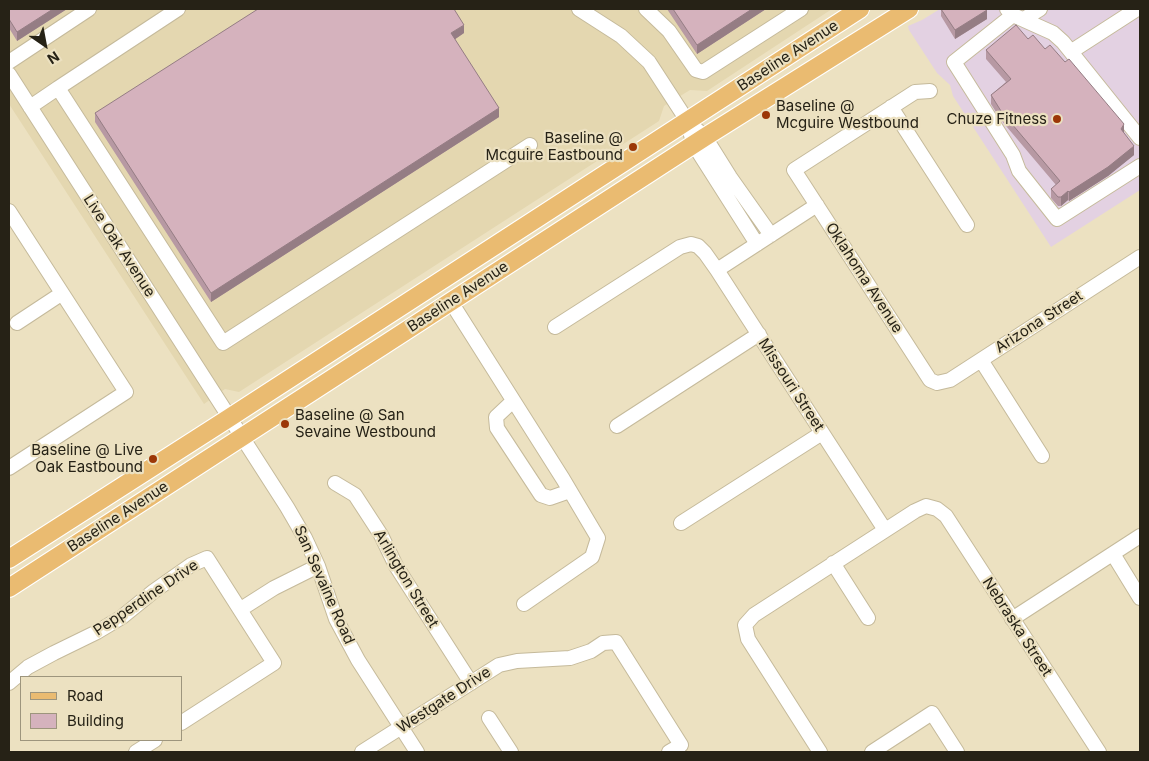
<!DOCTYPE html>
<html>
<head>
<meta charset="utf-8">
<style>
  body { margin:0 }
  #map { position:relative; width:1149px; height:761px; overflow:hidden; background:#ece1c1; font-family:Inter,sans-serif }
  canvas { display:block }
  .frame { position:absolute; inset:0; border:10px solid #262216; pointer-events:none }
  .legend { position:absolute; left:20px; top:676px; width:162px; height:65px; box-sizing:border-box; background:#ece1c1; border:1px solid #9d957d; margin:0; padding:6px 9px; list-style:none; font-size:15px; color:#262216 }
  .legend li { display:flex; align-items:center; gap:10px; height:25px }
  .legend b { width:25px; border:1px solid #9d957d }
  .north { position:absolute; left:20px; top:20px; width:50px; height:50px; -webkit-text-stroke:4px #ece1c1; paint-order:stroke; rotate:147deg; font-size:14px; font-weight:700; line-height:20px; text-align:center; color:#262216 }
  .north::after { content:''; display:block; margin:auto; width:18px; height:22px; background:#262216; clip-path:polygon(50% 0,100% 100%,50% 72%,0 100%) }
</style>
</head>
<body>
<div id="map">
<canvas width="1149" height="761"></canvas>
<div class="frame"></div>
<ul class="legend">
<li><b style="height:6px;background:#eabb71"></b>Road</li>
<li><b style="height:14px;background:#d5b2bd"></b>Building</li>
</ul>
<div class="north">N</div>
</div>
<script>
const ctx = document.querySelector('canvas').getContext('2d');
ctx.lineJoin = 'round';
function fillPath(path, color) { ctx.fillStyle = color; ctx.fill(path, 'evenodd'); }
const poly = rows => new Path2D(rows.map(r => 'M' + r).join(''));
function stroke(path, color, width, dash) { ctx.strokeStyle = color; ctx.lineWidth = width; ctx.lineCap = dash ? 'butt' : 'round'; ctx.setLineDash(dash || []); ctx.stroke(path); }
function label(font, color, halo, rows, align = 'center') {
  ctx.font = font + ' Inter,sans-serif'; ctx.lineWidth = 4.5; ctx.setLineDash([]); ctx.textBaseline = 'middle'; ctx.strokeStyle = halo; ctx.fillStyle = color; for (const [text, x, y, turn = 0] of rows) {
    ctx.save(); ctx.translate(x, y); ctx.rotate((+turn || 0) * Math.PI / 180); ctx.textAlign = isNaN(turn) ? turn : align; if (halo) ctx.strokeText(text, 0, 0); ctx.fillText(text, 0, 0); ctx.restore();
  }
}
fillPath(poly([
  [940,9,1140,9,1140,190,1051,247,953,96,950,85,937,73,909,30,908,26,922,20]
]), '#e3d1e2');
fillPath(poly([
  [9,9,832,9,707,91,690,90,664,106,659,121,239,392,225,389,204,404,9,104]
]), '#e4d7b0');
const minor = poly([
  [178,9,58,88,223,343,530,145],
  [579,9,621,36,649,62,688,122,705,137,730,177,771,235],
  [646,9,669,31,696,70,703,72,801,9],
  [1007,9,1013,15,1053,33,1063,42,1140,138],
  [1013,15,954,62,1013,155,1019,171,1057,219,1140,166],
  [1024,19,1040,9],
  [1072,51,1137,9],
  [9,62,89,9],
  [9,74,287,507,305,538,318,566,336,619,358,660,417,752],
  [930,91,915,92,794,170,930,380,937,383,950,380,1140,257],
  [30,107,58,88],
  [891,107,967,225],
  [691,135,694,145,757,244],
  [9,211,126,392,9,468],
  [717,270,817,205],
  [451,302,563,479,598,538,592,557,524,604],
  [17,323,61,294],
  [555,327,680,247,691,244,698,246,705,253,717,270,885,530],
  [981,360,1042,456],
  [513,401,496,417,497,428,541,495,550,498,570,491],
  [617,426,759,334],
  [335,483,355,495,381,535,396,566,471,683],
  [681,523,822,433],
  [1113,554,1140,598],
  [833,563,868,618],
  [241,609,274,588,318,566],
  [1012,619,1140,536],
  [9,683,28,667,54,653,97,632,122,617,154,591,191,565,207,558,274,663,181,723],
  [489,718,511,752],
  [136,752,155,740],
  [362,752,499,665,517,661,570,658,591,651,603,643,616,642,681,745,669,752],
  [820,752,748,639,745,625,754,615,915,511,926,506,937,509,946,516,1099,752],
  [872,752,932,713,957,752]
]);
const major = poly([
  [9,559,229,418,860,9],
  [9,588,705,137,909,9]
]);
stroke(minor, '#c5ba9b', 16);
stroke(major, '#fff', 20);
stroke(minor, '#fff', 14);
stroke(major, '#eabb71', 18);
fillPath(poly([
  [9,9,67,9,17,41,9,28],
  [667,9,766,9,697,54],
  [941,9,986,9,987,19,955,39,941,16],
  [464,33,455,39,499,117,211,302,95,122,95,113],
  [1028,39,1045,49,1124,133,1134,155,1108,176,1069,201,1068,200,1061,206,1058,206,1051,198,1051,189,1056,185,1001,120,991,104,991,95,1006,82,986,59,986,50]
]), '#b799a3');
fillPath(poly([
  [53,9,67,9,17,41,17,32],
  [752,9,766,9,697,54,697,45],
  [987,10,987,19,955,39,955,30],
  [464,25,464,33,451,42,451,33],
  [499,108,499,117,211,302,211,293],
  [1124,124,1124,133,1121,138,1121,129],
  [1134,146,1134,155,1108,176,1069,201,1069,192],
  [1068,191,1068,200,1061,206,1061,197]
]), '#957d84');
const building = poly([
  [9,9,53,9,17,32,9,19,9,9],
  [258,9,454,9,464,25,451,33,499,108,211,293,95,113,258,9],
  [673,9,752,9,697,45,673,9],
  [941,9,986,9,987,10,955,30,941,9],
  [1016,25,1028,39,1033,35,1045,49,1050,45,1065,62,1069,59,1124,124,1121,129,1134,146,1108,167,1069,192,1068,191,1061,197,1058,197,1051,189,1060,181,1001,111,991,95,1011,79,986,50,1016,25]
]);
fillPath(building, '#d5b2bd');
stroke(building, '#957d84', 1);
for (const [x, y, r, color] of [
  [766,115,5,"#9c3707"],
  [1057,119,5,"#9c3707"],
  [633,147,5,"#9c3707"],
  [285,424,5,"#9c3707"],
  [153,459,5,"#9c3707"]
]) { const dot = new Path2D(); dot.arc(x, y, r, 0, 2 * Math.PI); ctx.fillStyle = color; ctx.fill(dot); stroke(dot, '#ece1c1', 2); }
label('15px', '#262216', '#ece1c1', [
  ["Baseline Avenue",788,56,-33],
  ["Live Oak Avenue",119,246,57],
  ["Oklahoma Avenue",864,278,57],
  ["Baseline Avenue",458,297,-33],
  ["Arizona Street",1039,322,-33],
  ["Missouri Street",791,385,57],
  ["Baseline Avenue",118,517,-33],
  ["Arlington Street",406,579,59],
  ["San Sevaine Road",324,585,66],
  ["Pepperdine Drive",146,598,-34],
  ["Nebraska Street",1017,627,57],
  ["Westgate Drive",444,700,-33]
]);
label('15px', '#262216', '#ece1c1', [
  ["Baseline @",776,106,"left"],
  ["Mcguire Westbound",776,123,"left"],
  ["Chuze Fitness",1047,119],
  ["Baseline @",623,138],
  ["Mcguire Eastbound",623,155],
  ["Baseline @ San",295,415,"left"],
  ["Sevaine Westbound",295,432,"left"],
  ["Baseline @ Live",143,450],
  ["Oak Eastbound",143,467]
], 'right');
</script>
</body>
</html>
